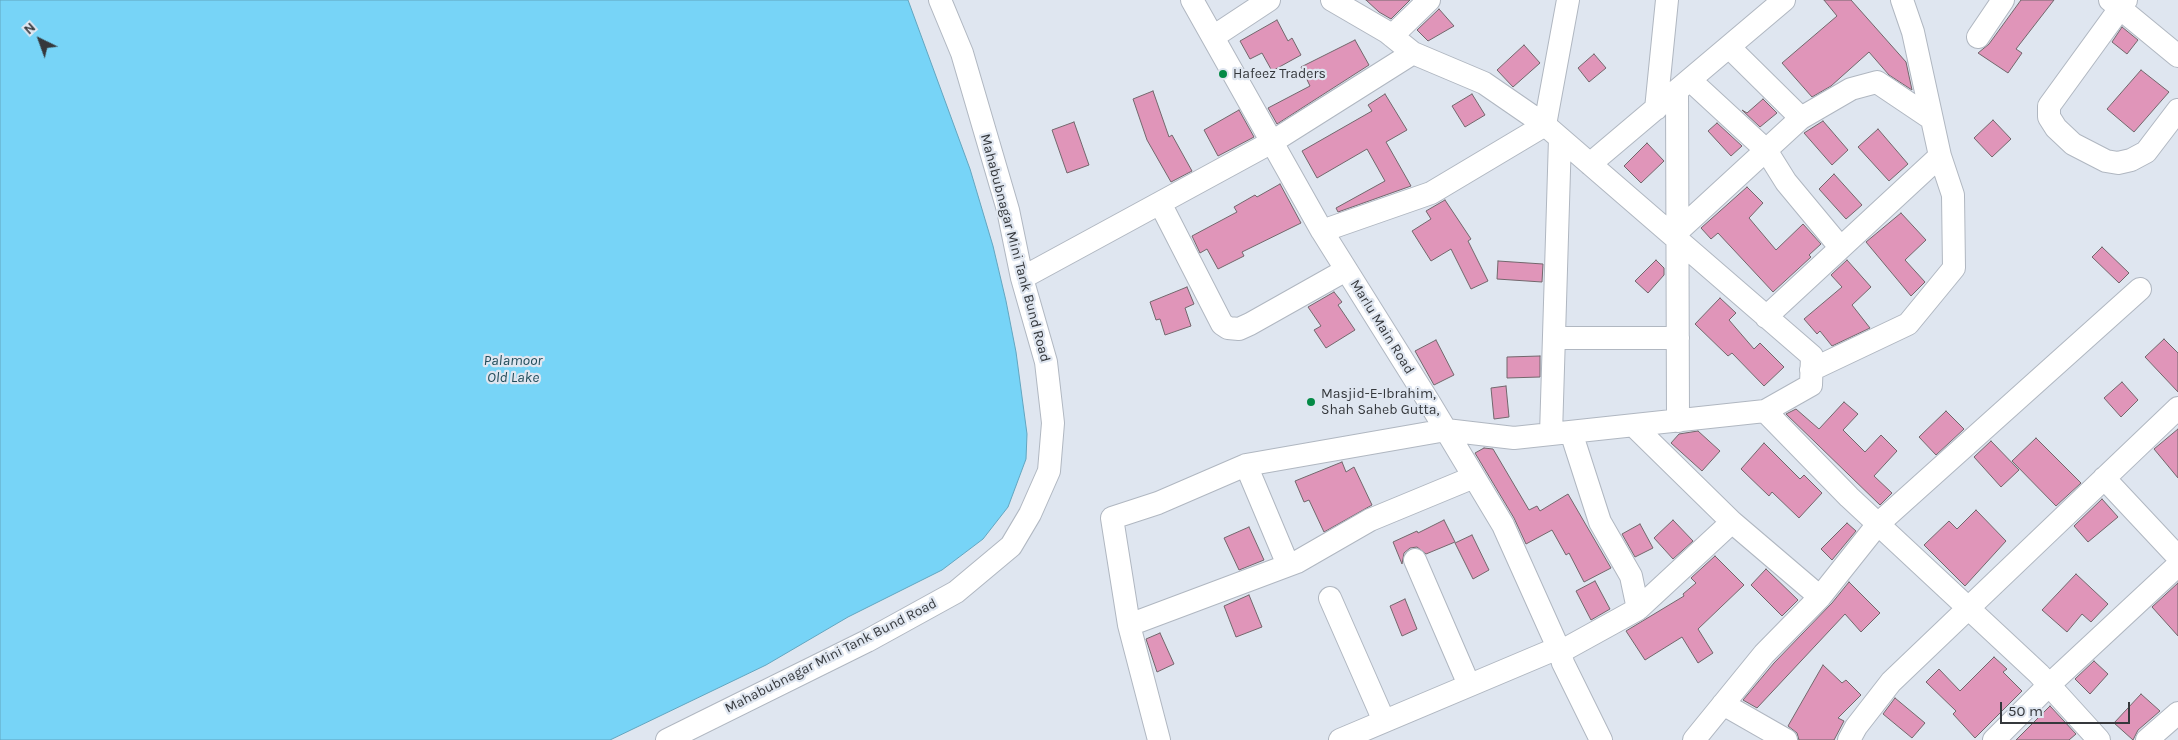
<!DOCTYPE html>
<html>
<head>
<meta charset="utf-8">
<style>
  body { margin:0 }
  #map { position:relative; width:2178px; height:740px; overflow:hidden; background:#dfe6f0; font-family:Karla,sans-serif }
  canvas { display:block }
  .north { position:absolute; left:15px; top:15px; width:50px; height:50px; -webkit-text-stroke:4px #dfe6f0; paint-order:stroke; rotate:318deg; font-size:14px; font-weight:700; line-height:20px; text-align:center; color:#35383c }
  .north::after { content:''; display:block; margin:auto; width:18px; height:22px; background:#35383c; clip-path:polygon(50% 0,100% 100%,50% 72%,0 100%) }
  .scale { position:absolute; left:2000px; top:702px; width:130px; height:22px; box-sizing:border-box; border:2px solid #35383c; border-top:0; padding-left:6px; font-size:15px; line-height:18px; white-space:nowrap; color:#35383c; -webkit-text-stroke:4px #dfe6f0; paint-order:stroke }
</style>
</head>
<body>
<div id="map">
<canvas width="2178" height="740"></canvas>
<div class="north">N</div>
<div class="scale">50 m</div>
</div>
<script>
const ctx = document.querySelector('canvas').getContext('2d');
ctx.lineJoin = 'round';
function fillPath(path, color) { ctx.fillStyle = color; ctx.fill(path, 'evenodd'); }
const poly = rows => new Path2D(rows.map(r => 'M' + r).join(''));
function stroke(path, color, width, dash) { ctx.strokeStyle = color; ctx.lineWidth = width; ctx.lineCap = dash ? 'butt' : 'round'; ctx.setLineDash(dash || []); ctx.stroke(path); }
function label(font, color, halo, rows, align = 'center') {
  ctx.font = font + ' Karla,sans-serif'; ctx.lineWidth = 4.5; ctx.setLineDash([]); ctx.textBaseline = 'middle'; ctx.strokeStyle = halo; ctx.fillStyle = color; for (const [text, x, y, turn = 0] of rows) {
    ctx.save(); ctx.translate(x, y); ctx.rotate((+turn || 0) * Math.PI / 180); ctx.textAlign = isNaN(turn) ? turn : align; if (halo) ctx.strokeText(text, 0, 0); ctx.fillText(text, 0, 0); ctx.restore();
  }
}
const water = poly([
  [0,0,908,0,970,169,993,246,1006,301,1016,352,1027,434,1026,459,1008,507,983,539,942,570,848,617,766,665,610,740,0,740,0,0]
]);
fillPath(water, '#77d4f7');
stroke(water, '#63a5bf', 1);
const building = poly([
  [1366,0,1410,0,1391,19,1379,12,1366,0],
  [1824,0,1851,0,1906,62,1912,90,1889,75,1869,52,1831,86,1812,97,1782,63,1837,16,1824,0],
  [2021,0,2054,0,2016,49,2022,53,2008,73,1978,53,1989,44,2021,0],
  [1439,9,1454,26,1428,41,1417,30,1439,9],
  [1277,20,1288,41,1292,38,1301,55,1272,71,1262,53,1250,59,1240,41,1277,20],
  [2122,27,2138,40,2127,54,2112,42,2122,27],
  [1355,40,1369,65,1277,124,1268,108,1310,86,1301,67,1355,40],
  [1524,45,1540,63,1513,87,1497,70,1524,45],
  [1594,54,1606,68,1589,82,1578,68,1594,54],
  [2141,70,2169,92,2134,132,2107,109,2141,70],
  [1153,91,1169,137,1172,135,1192,171,1171,182,1147,140,1133,99,1153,91],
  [1385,94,1407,130,1386,142,1411,186,1338,212,1336,208,1385,181,1367,149,1317,178,1302,151,1372,111,1368,105,1385,94],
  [1472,94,1485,115,1465,127,1452,106,1472,94],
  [1763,99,1777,113,1760,127,1742,110,1747,113,1763,99],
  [1239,110,1254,137,1218,156,1204,130,1239,110],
  [1993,120,2011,139,1992,157,1974,138,1993,120],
  [1823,121,1848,150,1832,165,1804,133,1823,121],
  [1074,122,1089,165,1067,173,1052,130,1074,122],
  [1717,123,1742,146,1731,156,1708,131,1717,123],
  [1878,129,1908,164,1889,181,1858,147,1878,129],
  [1647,143,1664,161,1641,183,1624,166,1647,143],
  [1834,174,1862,205,1846,219,1819,189,1834,174],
  [1280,184,1301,223,1242,252,1244,256,1218,269,1207,249,1200,253,1192,236,1237,212,1234,207,1255,195,1257,197,1280,184],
  [1747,187,1763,203,1749,218,1776,250,1803,224,1821,244,1809,255,1811,257,1773,292,1718,233,1711,239,1701,228,1747,187],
  [1445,200,1471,239,1468,241,1488,281,1471,289,1451,249,1431,261,1412,231,1431,219,1426,211,1445,200],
  [1901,213,1926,240,1905,260,1925,282,1911,296,1866,242,1901,213],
  [2102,247,2129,273,2119,283,2092,257,2102,247],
  [1656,260,1664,268,1664,275,1648,293,1635,281,1656,260],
  [1847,260,1871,287,1852,305,1870,328,1832,346,1820,331,1817,334,1804,319,1842,287,1831,275,1847,260],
  [1498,261,1543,264,1542,282,1497,279,1498,261],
  [1187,287,1194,304,1185,308,1191,326,1165,335,1160,319,1156,320,1150,302,1187,287],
  [1334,292,1342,302,1338,305,1355,330,1326,348,1314,330,1321,326,1308,307,1334,292],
  [1720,298,1736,313,1729,320,1754,349,1760,343,1784,367,1764,386,1732,353,1728,356,1695,324,1720,298],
  [2164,339,2178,353,2178,392,2145,357,2164,339],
  [1436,340,1454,375,1434,385,1415,351,1436,340],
  [1540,356,1540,377,1507,378,1507,357,1540,356],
  [2122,382,2138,400,2121,417,2104,398,2122,382],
  [1506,386,1509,417,1494,419,1491,388,1506,386],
  [1844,402,1858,414,1843,430,1865,452,1881,435,1897,451,1874,476,1892,493,1880,505,1786,414,1796,409,1819,429,1844,402],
  [1946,411,1964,429,1936,455,1919,437,1946,411],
  [2178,429,2178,478,2154,449,2178,429],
  [1698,431,1720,451,1702,471,1671,443,1679,434,1698,431],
  [2036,438,2081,483,2056,506,2012,461,2036,438],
  [1991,441,2019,470,2001,487,1974,457,1991,441],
  [1764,443,1800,479,1804,475,1822,493,1799,518,1772,492,1769,496,1741,469,1764,443],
  [1484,448,1493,449,1529,510,1537,506,1540,511,1568,494,1611,568,1584,582,1569,553,1566,555,1552,530,1526,544,1514,518,1475,453,1484,448],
  [1342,462,1346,472,1354,467,1372,505,1324,532,1309,500,1304,502,1295,481,1342,462],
  [2102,499,2118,517,2088,542,2074,526,2102,499],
  [1976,510,2006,541,1965,586,1924,545,1949,521,1957,529,1976,510],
  [1444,520,1455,542,1426,554,1417,547,1410,548,1404,553,1402,564,1393,542,1417,531,1418,533,1444,520],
  [1673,520,1693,541,1673,559,1654,538,1673,520],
  [1847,523,1856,531,1832,560,1821,549,1847,523],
  [1640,524,1653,548,1635,557,1622,534,1640,524],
  [1249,527,1264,560,1239,570,1224,538,1249,527],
  [1472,535,1489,570,1473,579,1455,543,1472,535],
  [1715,556,1744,585,1698,629,1713,653,1698,663,1682,637,1645,660,1626,631,1684,596,1683,594,1696,583,1691,578,1715,556],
  [1766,569,1798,600,1782,616,1751,585,1766,569],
  [2076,574,2108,604,2091,622,2082,614,2067,632,2042,610,2076,574],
  [1595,581,1610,609,1591,620,1576,591,1595,581],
  [1849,582,1880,613,1861,632,1845,614,1757,708,1743,700,1774,663,1832,603,1849,582],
  [2178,583,2178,636,2152,607,2178,583],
  [1249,595,1262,627,1236,637,1224,606,1249,595],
  [1405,599,1417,629,1402,636,1390,606,1405,599],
  [1160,633,1174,664,1157,672,1146,639,1160,633],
  [1994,657,2007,669,2003,672,2022,691,1975,738,1953,714,1956,711,1926,682,1939,669,1960,691,1994,657],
  [2094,661,2108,674,2090,694,2075,679,2094,661],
  [1823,665,1842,683,1846,680,1861,695,1838,718,1844,721,1834,740,1799,740,1797,733,1788,726,1823,665],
  [2141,694,2160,711,2138,730,2133,740,2114,723,2141,694],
  [1895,698,1925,723,1912,738,1883,714,1895,698],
  [2050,706,2076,734,2069,740,2016,740,2050,706]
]);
fillPath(building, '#e095b9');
stroke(building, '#72676c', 1);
const minor = poly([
  [1192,0,1322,231,1429,402,1503,525,1560,652,1563,663,1601,740],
  [1332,0,1387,32,1413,53],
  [2110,0,2178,56],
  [2126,0,2049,106,2049,117,2056,128,2073,144,2106,161,2118,163,2131,160,2146,152,2178,110],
  [1392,36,1429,0],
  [1213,37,1269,0],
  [1978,37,2003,0],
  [1729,47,1801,118,1851,89,1877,82,1932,119],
  [1690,80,1766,150,1786,182,1840,247],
  [1677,91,1678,421],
  [1656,109,1667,0],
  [1590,164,1784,0],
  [1160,203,1222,324,1228,328,1239,329,1250,324,1346,270],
  [1322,231,1431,193,1545,125,1812,356,1811,385,1765,411],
  [1677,232,1801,118],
  [1022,278,1272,142,1413,53,1484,83,1545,125,1568,0],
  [1766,317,1940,156,1913,32,1902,0],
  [1554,338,1678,338],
  [1811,370,1908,324,1954,268,1953,195,1940,156],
  [1634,426,1732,522,1820,597,1878,524,2140,289],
  [1551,434,1560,138],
  [1246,465,1288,565],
  [2104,478,2178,557],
  [1415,560,1469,685],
  [1330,598,1384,721],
  [1638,609,1732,522],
  [1129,625,1297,562,1370,520,1474,477],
  [1560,652,1638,609,1631,576,1600,522,1571,432],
  [1723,704,1786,740],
  [667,740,867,641,956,592,1011,546,1030,514,1049,471,1053,423,1046,362,1022,278,1008,210,962,53,940,0],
  [1159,740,1129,625,1112,518,1158,503,1246,465,1446,430,1514,438,1765,411,1849,497,2039,674,2099,740],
  [1340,740,1558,648],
  [1694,740,1764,654,1820,597],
  [1849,740,1856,727,1891,682,2178,408],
  [1994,740,2049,685,2178,565],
  [2147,740,2178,713]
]);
stroke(minor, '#b0b7c1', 24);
stroke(minor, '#fff', 22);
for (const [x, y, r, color] of [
  [1223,74,5,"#048a46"],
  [1311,402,5,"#048a46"]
]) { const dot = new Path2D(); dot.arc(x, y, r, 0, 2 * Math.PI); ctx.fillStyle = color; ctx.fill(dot); stroke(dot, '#dfe6f0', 2); }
label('14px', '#35383c', '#dfe6f0', [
  ["Hafeez Traders",1233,74],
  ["Masjid-E-Ibrahim,",1321,394],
  ["Shah Saheb Gutta,",1321,410]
], 'left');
label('14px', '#35383c', '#dfe6f0', [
  ["Mahabubnagar Mini Tank Bund Road",1015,248,75],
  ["Marlu Main Road",1382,327,58],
  ["Mahabubnagar Mini Tank Bund Road",831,656,-27]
]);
label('italic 15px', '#224c5a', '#dfe6f0', [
  ["Palamoor",513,361],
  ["Old Lake",513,378]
]);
</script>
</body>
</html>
